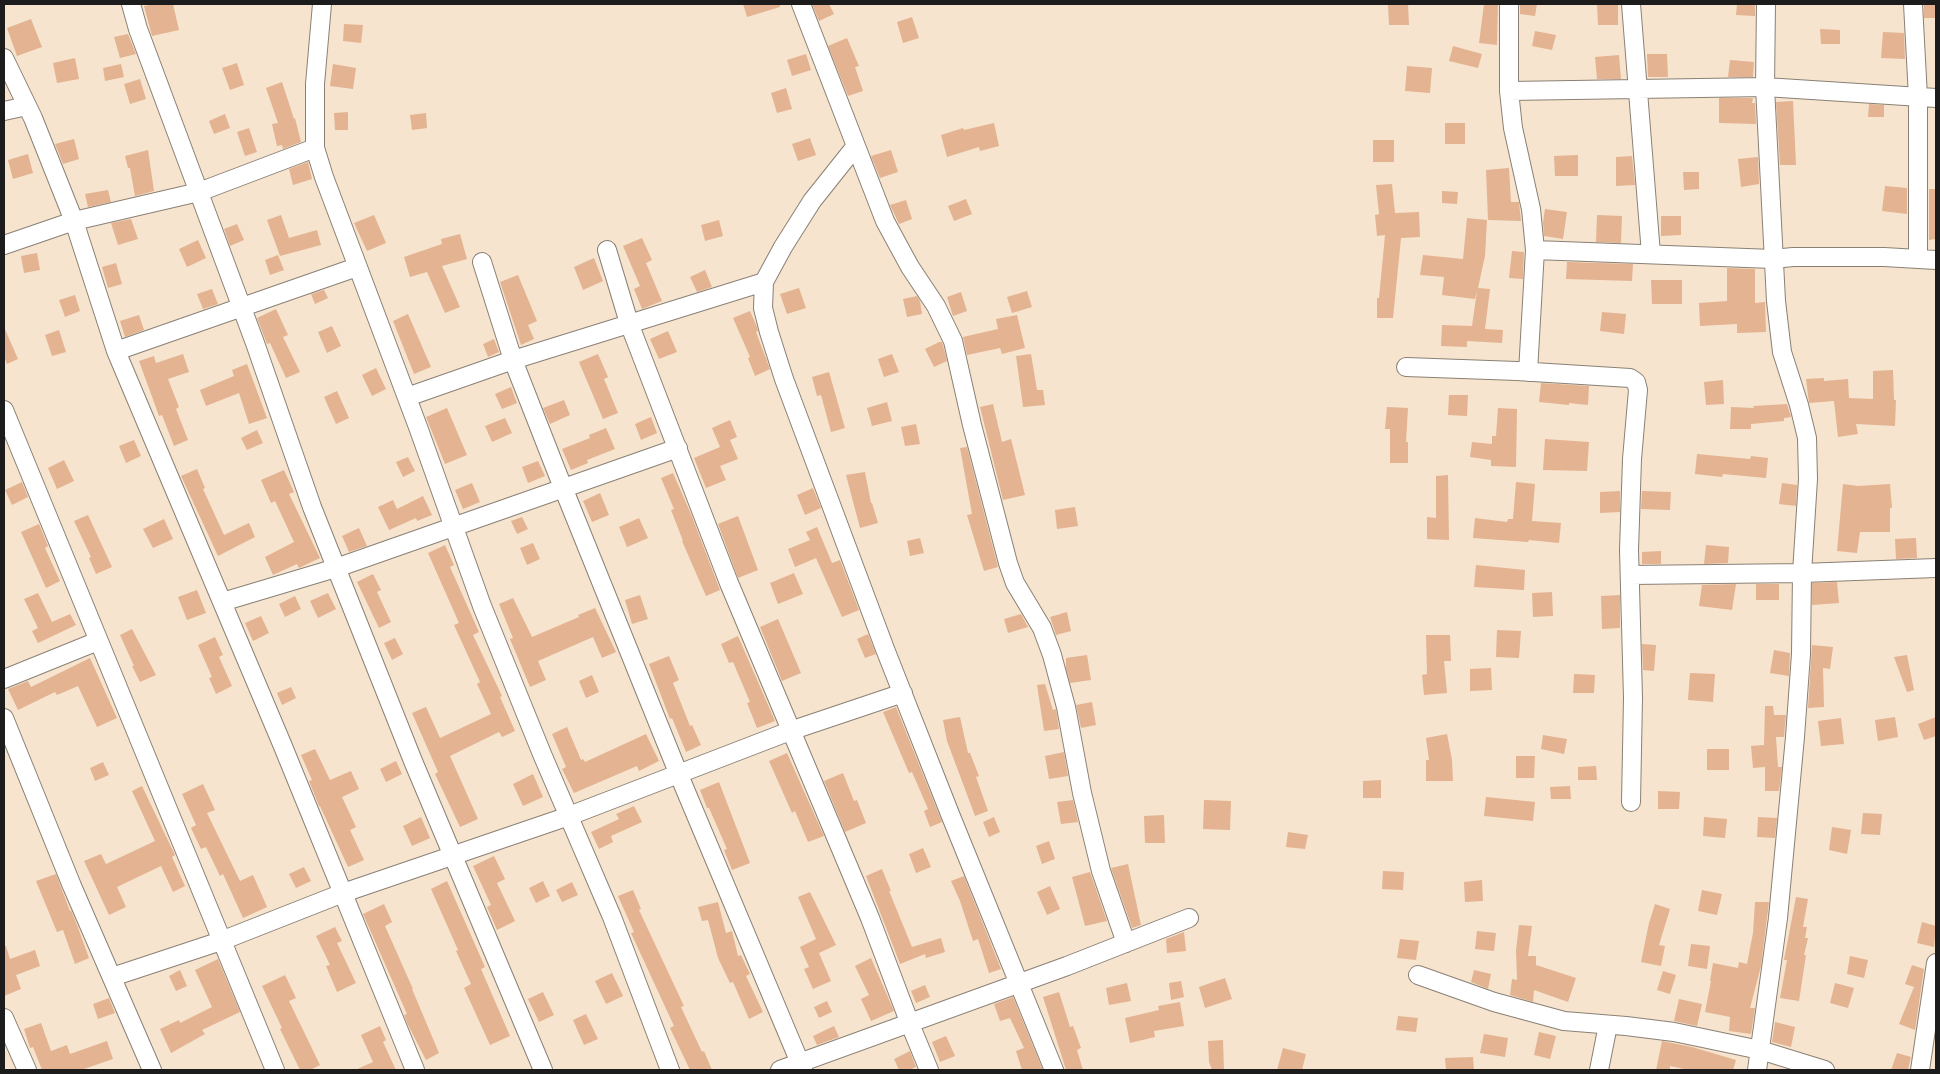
<!DOCTYPE html>
<html>
<head>
<meta charset="utf-8">
<style>
  body { margin:0 }
  #map { position:relative; width:1940px; height:1074px; overflow:hidden; background:#f7e4ce; font-family:"Old Standard TT",serif }
  canvas { display:block }
  .frame { position:absolute; inset:0; border:5px solid #1c1c1c; pointer-events:none }
</style>
</head>
<body>
<div id="map">
<canvas width="1940" height="1074"></canvas>
<div class="frame"></div>
</div>
<script>
const ctx = document.querySelector('canvas').getContext('2d');
ctx.lineJoin = 'round';
function fillPath(path, color) { ctx.fillStyle = color; ctx.fill(path, 'evenodd'); }
const poly = rows => new Path2D(rows.map(r => 'M' + r).join(''));
function stroke(path, color, width, dash) { ctx.strokeStyle = color; ctx.lineWidth = width; ctx.lineCap = dash ? 'butt' : 'round'; ctx.setLineDash(dash || []); ctx.stroke(path); }
fillPath(poly([
  [155,4,173,4,179,30,152,36,144,6],
  [743,4,780,4,780,7,747,17],
  [812,4,829,4,834,14,819,21],
  [1388,4,1408,4,1409,25,1389,25],
  [1484,4,1498,4,1497,45,1479,43],
  [1520,4,1537,4,1535,16,1520,14],
  [1597,4,1618,4,1618,25,1598,25],
  [1737,4,1755,4,1755,16,1736,15],
  [1924,4,1936,4,1936,18,1924,18],
  [912,17,919,38,903,43,897,22],
  [31,19,42,47,17,56,7,28],
  [344,24,363,25,361,43,343,41],
  [1820,29,1840,30,1840,44,1821,44],
  [1535,31,1556,35,1552,50,1532,46],
  [1883,32,1904,33,1905,59,1881,58],
  [128,34,136,54,120,58,114,37],
  [847,38,859,66,855,67,863,91,848,96,828,46],
  [1453,46,1482,54,1478,68,1449,61],
  [806,54,811,70,792,76,787,60],
  [1647,54,1667,54,1668,77,1648,77],
  [1619,55,1621,79,1597,79,1595,57],
  [75,58,79,79,57,83,53,63],
  [1730,60,1754,62,1753,77,1728,77],
  [237,63,244,85,230,90,222,68],
  [121,64,124,77,105,81,103,68],
  [333,64,356,68,353,89,330,86],
  [1407,66,1432,68,1430,93,1405,91],
  [140,79,146,99,130,104,124,84],
  [282,82,294,119,295,118,301,142,283,149,282,145,277,146,272,124,278,123,266,88],
  [786,88,792,109,777,113,771,93],
  [1719,98,1753,98,1752,103,1755,103,1756,124,1719,123],
  [1793,101,1796,165,1780,165,1776,102],
  [1869,104,1884,105,1884,117,1868,117],
  [348,112,348,130,335,130,334,113],
  [426,113,427,128,412,130,410,115],
  [225,114,230,128,214,134,209,121],
  [994,123,999,146,980,151,979,147,947,157,941,135,963,128,964,130],
  [1445,123,1465,123,1465,144,1445,144],
  [249,128,257,152,245,156,237,132],
  [810,138,816,155,798,161,792,144],
  [74,139,79,159,63,164,55,144],
  [1373,140,1394,140,1394,162,1373,162],
  [148,150,154,191,135,196,130,168,128,168,125,156],
  [891,150,898,172,880,178,871,156],
  [28,154,33,173,13,179,8,160],
  [1578,155,1578,176,1555,176,1554,156],
  [1632,156,1635,185,1616,186,1616,157],
  [1758,157,1759,184,1741,187,1738,159],
  [308,162,312,179,293,185,289,169],
  [1509,168,1511,202,1519,202,1521,221,1488,220,1486,170],
  [1683,172,1699,172,1699,189,1684,190],
  [1392,184,1395,213,1419,212,1420,237,1401,238,1393,318,1377,318,1377,298,1379,298,1385,235,1377,236,1375,215,1379,214,1376,185],
  [1885,186,1907,188,1907,214,1882,211],
  [1929,189,1936,189,1936,239,1929,240],
  [108,190,111,202,88,207,85,194],
  [1442,191,1458,192,1457,204,1442,203],
  [966,199,972,214,954,221,948,206],
  [906,200,912,219,899,224,890,205],
  [1545,209,1567,212,1563,239,1544,236,1543,222],
  [281,215,289,238,317,230,321,245,280,256,267,220],
  [374,215,386,243,367,251,354,223],
  [1597,215,1622,216,1621,243,1596,242],
  [1661,216,1681,216,1681,235,1661,236],
  [1467,218,1487,220,1485,256,1478,288,1490,289,1485,329,1503,330,1502,343,1467,341,1467,347,1441,346,1442,325,1472,326,1477,291,1475,299,1442,295,1444,277,1420,275,1423,255,1463,259],
  [131,219,138,239,118,245,111,223],
  [719,220,723,236,705,241,701,225],
  [237,224,244,240,230,246,224,229],
  [460,234,467,259,442,266,460,307,445,313,427,272,410,277,404,257,442,244,441,239],
  [642,238,652,260,646,263,662,301,642,309,634,289,640,286,623,246],
  [198,240,206,258,187,267,179,249],
  [1512,251,1524,252,1523,279,1509,278],
  [37,253,40,270,24,273,21,256],
  [278,255,284,270,270,275,265,260],
  [594,258,603,281,583,290,574,267],
  [1567,262,1633,264,1632,281,1566,279],
  [116,263,122,284,108,288,102,267],
  [1727,268,1755,269,1755,303,1765,302,1766,332,1737,333,1737,324,1700,326,1699,303,1727,301],
  [705,270,712,287,697,292,690,277],
  [518,275,537,321,528,325,534,339,521,345,500,282],
  [1651,280,1682,280,1682,304,1652,304],
  [799,288,806,308,787,314,780,294],
  [212,289,218,304,203,309,197,294],
  [324,290,328,298,315,304,311,294],
  [1027,291,1032,307,1012,313,1007,297],
  [961,292,967,311,953,316,947,297],
  [75,295,80,311,65,317,59,300],
  [917,296,920,301,922,314,907,317,903,299],
  [276,309,288,335,283,337,300,372,286,378,270,343,267,344,257,318],
  [750,311,757,327,758,331,756,332,770,369,755,376,748,358,750,357,733,318],
  [1602,312,1626,314,1624,334,1600,331],
  [408,314,431,367,414,374,393,321],
  [139,315,144,330,125,337,120,321],
  [1017,315,1025,348,1002,354,1000,348,967,355,963,337,998,329,996,319],
  [332,326,341,346,327,353,318,332],
  [4,327,18,359,7,364,4,356],
  [59,330,66,352,52,356,45,335],
  [668,331,677,352,659,359,650,339],
  [494,339,499,352,488,357,483,344],
  [939,342,942,342,943,345,947,361,934,367,925,349],
  [183,354,189,372,168,379,179,407,176,409,188,440,174,446,162,415,159,416,139,361,154,356,156,363],
  [598,354,608,377,604,379,618,413,603,419,579,362],
  [892,354,899,372,884,377,878,359],
  [1031,354,1037,390,1043,390,1045,405,1023,407,1016,356],
  [247,364,267,418,249,424,239,393,206,406,200,390,234,376,232,370],
  [376,368,386,389,372,396,362,375],
  [1893,370,1894,400,1896,400,1895,426,1856,424,1858,434,1838,437,1834,401,1809,403,1806,379,1824,378,1824,381,1848,379,1849,398,1873,399,1873,371],
  [829,372,845,428,831,432,821,395,817,396,812,377],
  [1723,380,1724,404,1706,405,1704,382],
  [1541,383,1589,386,1588,405,1569,403,1569,405,1539,402],
  [511,387,517,403,502,409,495,394],
  [337,391,349,418,336,424,324,397],
  [1449,395,1468,395,1467,416,1448,415],
  [564,400,570,415,550,424,543,408],
  [887,402,892,421,872,426,867,408],
  [993,404,1002,442,1011,439,1025,495,1003,500,980,407],
  [1787,404,1791,417,1784,418,1784,421,1751,424,1751,429,1730,429,1731,407,1754,408,1753,406],
  [1387,407,1408,408,1406,442,1408,442,1408,463,1390,463,1390,429,1385,429],
  [447,408,467,455,445,464,426,417],
  [1498,408,1517,409,1516,467,1491,466,1491,460,1470,457,1472,442,1492,444,1492,436,1496,436],
  [651,417,657,433,641,440,635,424],
  [505,418,512,433,492,442,485,426],
  [730,420,737,437,730,440,738,459,720,466,726,480,706,488,694,458,720,447,712,428],
  [916,424,920,444,905,446,901,427],
  [606,428,615,449,587,460,588,463,571,470,562,449,590,438,589,435],
  [257,430,263,443,247,450,241,438],
  [1545,439,1589,442,1587,471,1543,470],
  [134,440,141,456,126,463,119,446],
  [967,447,998,567,984,571,967,515,972,514,960,448],
  [1697,454,1750,459,1751,456,1768,458,1766,478,1723,474,1722,477,1695,474],
  [408,457,415,471,403,477,396,462],
  [64,460,74,481,57,489,48,468],
  [538,461,545,476,528,483,522,467],
  [197,469,205,488,203,489,224,535,249,523,255,537,218,556,181,476],
  [284,470,294,492,289,494,320,558,299,568,297,564,273,575,265,557,294,542,275,501,271,503,261,480],
  [865,472,871,503,872,503,878,523,860,528,846,475],
  [673,473,691,514,720,590,706,596,682,541,683,541,671,510,674,509,661,478],
  [1448,475,1449,540,1427,539,1427,517,1436,518,1436,476],
  [22,482,28,497,12,505,5,490],
  [1516,482,1535,484,1532,521,1561,523,1559,543,1529,540,1528,542,1473,538,1475,518,1507,522,1508,519,1513,519],
  [472,483,480,502,463,509,455,490],
  [1782,483,1797,485,1796,506,1779,504],
  [1843,484,1858,486,1890,484,1892,508,1890,508,1890,532,1860,532,1857,553,1837,551],
  [813,488,821,508,805,515,797,495],
  [1620,491,1620,512,1600,513,1600,492],
  [1642,491,1671,492,1670,510,1641,509],
  [600,493,609,515,592,522,583,501],
  [423,496,432,515,417,521,416,518,389,530,378,507,393,500,397,509],
  [1075,507,1078,526,1057,529,1055,510],
  [88,515,112,567,96,574,89,558,91,557,74,521],
  [738,516,758,570,738,578,718,524],
  [522,517,528,529,517,534,511,521],
  [639,518,648,538,627,547,619,527],
  [164,519,173,539,153,548,143,529],
  [39,524,48,546,45,548,60,581,46,588,21,532],
  [817,527,832,563,840,560,859,610,842,617,816,558,795,567,788,549,810,540,806,532],
  [359,528,367,546,349,552,342,536],
  [920,538,924,553,910,556,907,541],
  [1916,538,1917,558,1896,559,1895,539],
  [533,543,540,559,527,565,520,548],
  [445,545,454,565,450,567,479,632,473,635,502,696,500,697,515,731,502,737,499,732,450,756,478,819,460,827,435,774,438,772,412,713,426,707,440,738,491,714,477,684,480,682,454,625,459,623,428,553],
  [1706,545,1729,547,1728,563,1704,564],
  [1661,551,1661,564,1642,564,1642,552],
  [1476,565,1525,570,1524,590,1474,587],
  [794,573,803,594,778,604,770,583],
  [373,574,381,590,377,592,391,622,379,628,357,582],
  [1837,582,1839,603,1812,605,1812,583],
  [1736,584,1732,610,1699,606,1702,585],
  [1756,584,1779,584,1779,600,1756,600],
  [197,590,206,613,187,620,178,597],
  [1552,592,1553,616,1533,617,1532,593],
  [38,593,52,622,70,614,76,625,38,643,32,631,38,628,24,599],
  [328,593,336,609,318,618,310,601],
  [640,595,648,619,632,624,625,600],
  [1620,595,1620,628,1602,629,1601,596],
  [295,596,301,609,285,617,279,604],
  [513,598,532,637,579,617,578,615,595,608,616,652,602,658,593,637,538,661,546,680,530,687,510,639,513,638,499,604],
  [1067,612,1071,631,1056,635,1050,617],
  [1021,614,1028,627,1008,633,1004,619],
  [261,616,269,633,253,641,245,623],
  [778,619,801,673,782,681,760,627],
  [132,629,156,675,140,682,132,666,134,666,120,635],
  [1497,630,1521,631,1519,658,1496,657],
  [868,634,876,654,865,658,857,639],
  [1426,635,1450,635,1451,661,1444,661,1447,693,1424,695,1422,675,1427,674],
  [738,636,775,721,757,728,747,703,750,702,733,662,729,663,721,644],
  [215,637,223,655,219,657,232,686,216,694,209,678,212,677,198,645],
  [395,638,403,654,392,660,384,643],
  [1642,644,1656,645,1654,671,1643,670],
  [1812,645,1833,647,1830,669,1823,668,1824,707,1808,708],
  [1774,650,1790,653,1789,676,1770,673],
  [1087,655,1091,680,1070,683,1066,668,1066,658],
  [1907,655,1914,690,1907,692,1894,657],
  [669,656,679,680,673,683,690,726,692,725,701,745,686,752,672,718,670,719,649,664],
  [90,658,117,718,97,727,78,686,57,695,55,692,18,710,8,689,28,681,31,687],
  [1491,668,1492,690,1470,691,1470,669],
  [1690,673,1715,674,1713,702,1688,700],
  [1574,674,1595,675,1594,693,1573,693],
  [592,675,599,692,586,698,579,681],
  [1045,684,1053,710,1056,709,1059,729,1044,731,1037,685],
  [291,687,296,698,282,705,277,693],
  [1092,702,1096,725,1081,728,1076,705],
  [1765,706,1773,706,1774,715,1786,715,1784,737,1776,737,1778,767,1782,767,1779,791,1765,791,1765,767,1753,768,1751,746,1764,745],
  [896,707,942,822,930,827,924,811,928,809,912,772,909,773,883,712],
  [960,717,968,753,970,753,979,776,976,777,988,811,975,816,947,741,943,720],
  [1895,717,1898,737,1878,741,1875,720],
  [1936,717,1936,736,1924,740,1918,724],
  [1841,718,1844,744,1821,746,1818,721],
  [567,727,581,760,583,759,585,762,646,734,659,761,639,771,637,766,574,793,562,769,566,767,552,734],
  [1447,734,1452,760,1453,781,1426,781,1426,760,1429,760,1426,738],
  [1543,735,1567,739,1564,754,1541,749],
  [315,749,330,780,351,771,359,789,342,797,356,827,350,830,364,860,348,867,320,806,319,806,309,781,312,780,301,755],
  [1707,749,1729,749,1729,770,1707,770],
  [1064,752,1068,776,1049,779,1045,756],
  [787,753,824,836,808,842,795,811,792,813,769,761],
  [1516,756,1535,756,1534,778,1516,778],
  [396,761,402,774,386,782,380,769],
  [103,762,109,775,95,781,90,768],
  [1596,766,1597,780,1578,780,1578,767],
  [843,773,854,801,857,800,866,823,845,832,824,781],
  [533,774,543,797,523,806,513,784],
  [1381,780,1381,798,1363,798,1363,781],
  [719,782,750,863,732,870,724,850,727,849,709,808,707,808,700,790],
  [203,784,215,810,207,813,240,881,253,875,267,907,243,918,223,874,220,876,206,847,201,849,191,828,196,825,182,794],
  [142,786,175,855,172,857,185,886,173,892,161,866,117,887,126,907,109,915,84,861,101,854,106,864,155,841,132,791],
  [1570,786,1571,799,1551,799,1550,787],
  [1658,791,1680,792,1679,809,1658,809],
  [1486,797,1535,802,1533,821,1484,816],
  [1073,800,1078,822,1061,824,1057,802],
  [1204,800,1231,801,1230,830,1203,829],
  [634,806,642,822,611,836,613,842,599,849,591,832,619,819,616,814],
  [1863,813,1882,814,1880,835,1861,834],
  [1164,815,1165,843,1145,843,1144,816],
  [421,817,430,838,412,846,403,826],
  [994,817,1000,832,989,837,983,822],
  [1704,817,1727,819,1725,838,1703,836],
  [1758,817,1777,818,1775,838,1757,837],
  [1832,827,1851,830,1847,854,1829,850],
  [1288,832,1308,835,1305,849,1286,847],
  [1049,841,1055,859,1042,864,1036,846],
  [923,848,931,867,916,873,909,854],
  [494,856,505,879,497,883,515,921,497,930,487,907,491,905,473,866],
  [1128,864,1141,925,1132,928,1111,868],
  [304,867,311,881,296,888,289,874],
  [882,869,891,891,889,891,912,947,941,938,945,952,926,958,925,954,900,964,866,876],
  [1383,871,1404,872,1403,890,1382,889],
  [1090,872,1107,921,1085,926,1072,877],
  [56,874,70,911,71,910,77,925,89,958,75,964,63,930,57,932,36,881],
  [964,876,1001,969,989,973,978,939,973,941,960,901,951,881],
  [1482,880,1483,901,1465,902,1464,882],
  [447,881,485,967,481,969,510,1036,490,1045,464,988,471,984,456,951,458,950,431,889],
  [543,881,550,896,536,903,529,888],
  [572,882,578,895,562,902,556,890],
  [1050,886,1060,909,1047,915,1037,892],
  [633,890,641,909,639,910,684,1006,681,1007,702,1052,704,1051,712,1070,690,1070,670,1028,674,1026,631,933,634,932,618,896],
  [1702,890,1722,894,1717,915,1698,911],
  [810,892,836,945,819,953,831,981,813,989,804,969,809,967,800,947,816,939,798,897],
  [1796,897,1808,899,1803,927,1807,927,1805,938,1808,938,1804,955,1806,955,1799,1001,1780,998,1787,960,1784,960],
  [718,902,726,933,732,931,738,956,741,955,750,974,746,976,763,1012,749,1019,733,982,730,983,718,958,708,920,702,921,698,907],
  [1755,902,1769,902,1761,966,1750,1008,1755,1008,1751,1034,1729,1031,1730,1017,1705,1012,1711,981,1710,981,1713,963,1738,968,1739,962,1747,964,1753,933],
  [384,904,392,922,385,926,413,989,412,989,439,1053,426,1060,408,1025,404,1015,407,1014,363,914],
  [1655,904,1670,909,1659,945,1665,946,1661,966,1641,962,1649,923],
  [1922,922,1936,926,1934,947,1917,943],
  [1519,925,1532,926,1528,956,1536,956,1536,965,1576,978,1568,1002,1534,990,1533,1002,1510,995,1512,979,1517,980,1516,950],
  [335,927,342,941,337,943,356,983,337,992,326,966,330,965,316,936],
  [1477,931,1496,933,1494,951,1475,949],
  [1184,932,1186,951,1167,953,1166,939],
  [1400,939,1419,941,1416,960,1397,958],
  [1691,944,1710,946,1707,969,1688,966],
  [4,946,6,946,10,959,35,950,40,966,16,975,21,989,4,996],
  [1850,956,1868,960,1864,978,1847,974],
  [871,958,894,1011,871,1021,861,999,869,995,855,966],
  [218,959,240,1012,202,1030,205,1034,171,1053,160,1029,179,1020,180,1023,212,1007,195,970],
  [1912,965,1924,969,1915,1030,1899,1024,1914,987,1905,984],
  [180,970,187,986,176,991,169,976],
  [1474,970,1491,974,1488,989,1471,982],
  [1663,971,1676,975,1670,994,1657,990],
  [612,973,623,996,606,1004,595,981],
  [285,975,296,998,289,1001,320,1065,310,1070,300,1070,280,1029,282,1028,262,986],
  [1225,978,1232,999,1205,1008,1199,987],
  [1181,981,1184,997,1171,1000,1169,983],
  [1127,983,1131,1001,1109,1005,1106,988],
  [1835,983,1854,988,1848,1008,1830,1003],
  [925,985,930,997,916,1003,911,991],
  [543,992,554,1015,539,1022,528,999],
  [1059,992,1070,1027,1073,1026,1081,1048,1077,1050,1083,1070,1066,1070,1043,997],
  [1013,997,1043,1070,1022,1070,1016,1051,1024,1048,1010,1018,1000,1021,994,1004],
  [109,998,115,1013,98,1019,93,1004],
  [1679,999,1702,1004,1697,1026,1674,1021],
  [827,1001,832,1012,819,1018,814,1007],
  [1180,1002,1184,1026,1154,1031,1155,1037,1130,1043,1125,1018,1159,1010,1158,1006],
  [586,1014,598,1039,584,1045,573,1020],
  [1398,1016,1418,1018,1416,1032,1396,1030],
  [1775,1022,1795,1027,1791,1047,1772,1042],
  [41,1023,51,1051,67,1045,70,1054,107,1041,113,1059,81,1070,42,1070,33,1047,30,1048,24,1029],
  [380,1026,386,1040,383,1042,396,1070,355,1070,373,1062,361,1035],
  [834,1026,839,1037,817,1045,813,1036],
  [1539,1032,1556,1036,1550,1059,1534,1055],
  [1484,1034,1508,1038,1505,1057,1480,1053],
  [946,1036,955,1056,940,1062,932,1042],
  [1223,1040,1224,1070,1212,1070,1209,1062,1208,1041],
  [1662,1041,1692,1047,1736,1060,1733,1070,1689,1070,1670,1066,1670,1070,1656,1070],
  [1283,1048,1306,1054,1302,1070,1277,1070],
  [910,1051,916,1067,908,1070,899,1070,894,1059],
  [1897,1053,1911,1057,1908,1070,1891,1070],
  [1473,1057,1474,1070,1446,1070,1445,1058]
]), '#e3b392');
const street = poly([
  [131,4,138,29,255,343,312,507,413,761,543,1070],
  [322,4,315,84,315,148,324,177,418,427,482,606,542,754,612,917,670,1070],
  [801,4,885,221,910,267,936,306,953,341,972,425,1008,563,1015,583,1042,628,1052,655,1066,707,1082,793,1101,871,1126,943],
  [1509,4,1509,91,1513,128,1531,209,1535,250,1528,372],
  [1631,4,1651,254],
  [1913,4,1918,97,1918,259],
  [4,58,33,118,74,221,116,351,282,744,415,1070],
  [1509,91,1765,87,1936,98],
  [4,111,27,106],
  [855,147,812,201,783,247,764,282,763,308,769,332,784,379,885,649,950,814,1054,1070],
  [4,245,74,221,199,192,315,148],
  [607,250,629,323,729,583,870,918,910,1024,929,1070],
  [1535,250,1773,259,1793,257,1884,257,1936,260],
  [482,262,513,360,558,475,679,775,803,1070],
  [116,351,357,267],
  [1406,367,1517,371,1630,378,1636,382,1638,390,1632,459,1629,550,1633,698,1631,802],
  [407,397,513,360,764,282],
  [4,410,275,1070],
  [1630,575,1802,573,1936,568],
  [222,602,336,568,678,448],
  [4,679,98,641],
  [4,718,72,886,152,1070],
  [1418,975,1494,1002,1564,1021,1626,1026,1674,1032,1760,1050,1825,1070],
  [112,977,221,941,343,893,569,816,790,731,903,693],
  [4,1018,27,1070],
  [780,1070,1067,966,1189,918],
  [1599,1070,1608,1025],
  [1757,1070,1778,918,1795,737,1801,654,1802,573,1808,479,1807,438,1799,405,1782,352,1776,301,1765,87,1766,4],
  [1920,1070,1936,963]
]);
stroke(street, '#8a8075', 20);
stroke(street, '#fff', 18);
</script>
</body>
</html>
